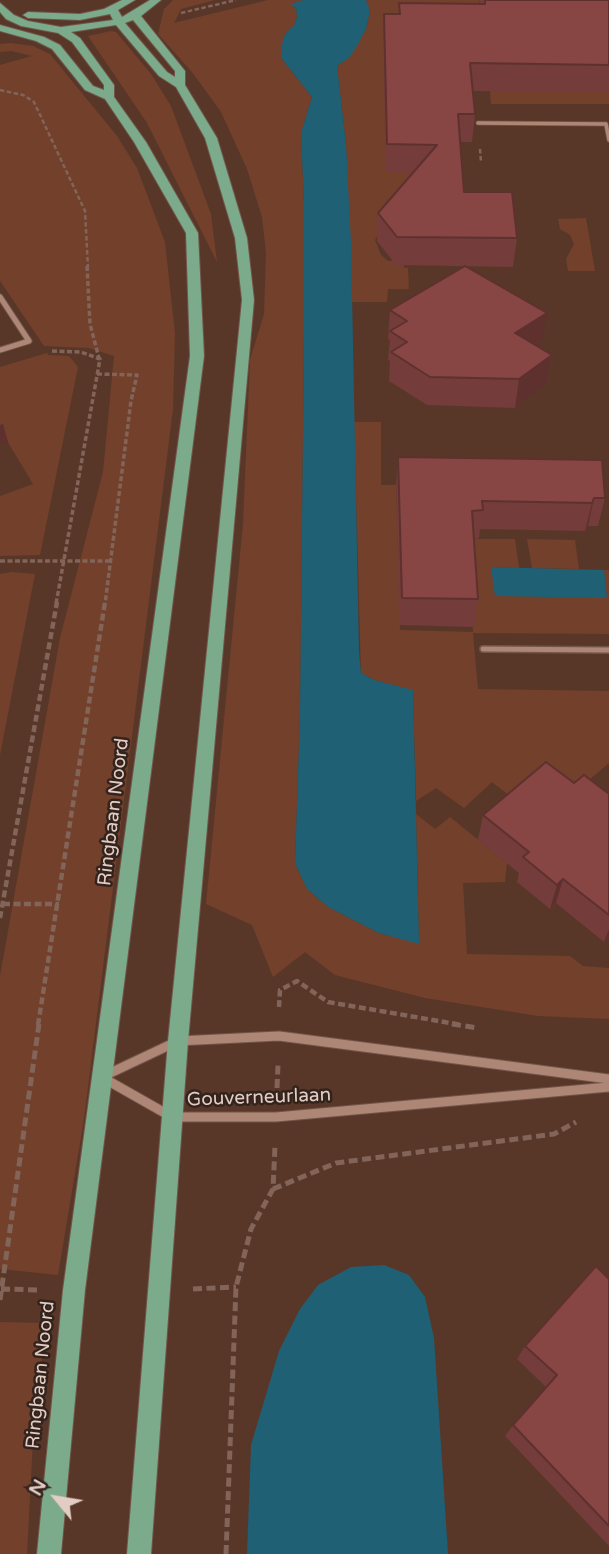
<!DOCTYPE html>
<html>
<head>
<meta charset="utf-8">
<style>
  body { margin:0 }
  #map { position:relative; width:609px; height:1554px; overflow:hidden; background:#583729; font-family:"Varela Round",sans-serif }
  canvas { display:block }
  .north { position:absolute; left:21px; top:1463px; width:70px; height:70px; -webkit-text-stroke:5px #32231c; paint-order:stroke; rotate:300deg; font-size:19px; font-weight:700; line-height:28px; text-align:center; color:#e2ccc4 }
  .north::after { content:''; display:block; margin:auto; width:24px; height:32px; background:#e2ccc4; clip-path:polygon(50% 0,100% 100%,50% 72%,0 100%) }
</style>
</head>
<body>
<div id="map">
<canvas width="609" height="1554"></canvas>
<div class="north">N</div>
</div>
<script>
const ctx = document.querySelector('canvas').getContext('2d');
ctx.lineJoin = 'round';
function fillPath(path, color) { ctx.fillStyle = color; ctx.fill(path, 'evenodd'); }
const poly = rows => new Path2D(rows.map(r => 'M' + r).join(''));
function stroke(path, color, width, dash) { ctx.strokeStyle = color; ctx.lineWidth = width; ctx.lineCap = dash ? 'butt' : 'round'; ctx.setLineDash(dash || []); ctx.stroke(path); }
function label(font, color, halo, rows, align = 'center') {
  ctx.font = font + ' "Varela Round",sans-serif'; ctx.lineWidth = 5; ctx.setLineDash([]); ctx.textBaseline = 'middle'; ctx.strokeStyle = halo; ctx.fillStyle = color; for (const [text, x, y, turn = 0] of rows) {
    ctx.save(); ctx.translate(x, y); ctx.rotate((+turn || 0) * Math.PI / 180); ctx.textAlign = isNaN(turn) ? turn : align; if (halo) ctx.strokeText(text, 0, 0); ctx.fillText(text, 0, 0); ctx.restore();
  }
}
fillPath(poly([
  [173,0,215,0,181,9,174,23,268,0,303,0,292,4,296,8,297,16,295,24,285,34,282,59,312,97,301,133,304,203,304,337,300,714,295,863,307,889,328,907,379,933,419,943,416,814,435,829,450,817,507,863,505,882,463,883,467,954,570,956,583,966,609,968,609,1019,538,1016,425,998,335,975,305,952,273,977,252,925,206,904,243,524,250,360,264,314,266,253,262,217,247,169,221,112,192,72,158,34,164,9],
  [366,0,479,0,484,42,375,240,381,255,388,261,403,260,404,268,408,268,409,289,388,289,387,302,352,302,346,144,337,66,350,56,366,29,370,11],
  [111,31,116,32,151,74,171,106,211,214,217,262,147,123,88,36],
  [11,43,33,46,50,54,117,136,137,168,165,242,175,333,173,409,84,1119,58,1275,0,1269,0,976,60,638,103,472,114,356,89,348,44,346,0,281,0,65,32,56,11,51,0,52,0,44],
  [609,86,609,104,491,104,490,91],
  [586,218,595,271,568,271,566,259,574,244,570,235,560,229,558,219],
  [47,353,48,355,69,356,78,367,40,555,0,556,0,496,33,484,0,429,0,367],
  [354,422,381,422,381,485,396,485,400,630,473,632,468,539,515,539,519,568,491,567,607,598,604,570,609,570,609,634,473,633,478,689,609,691,609,763,582,786,520,804,492,782,464,808,436,788,416,801,413,691,374,680,361,673],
  [527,539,575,540,579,569,532,568],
  [12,572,35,574,0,755,0,574],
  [0,1322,46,1323,33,1439,27,1554,0,1554]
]), '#73402b');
fillPath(poly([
  [303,0,366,0,370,11,366,29,358,44,350,57,337,66,346,144,351,243,359,652,361,673,374,680,413,690,419,944,379,933,328,907,307,889,295,863,300,714,304,337,304,203,301,133,312,97,282,59,281,47,285,34,295,24,297,16,296,8,291,4],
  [491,567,604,570,607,598,495,596],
  [384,1265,409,1275,425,1297,434,1338,448,1554,247,1554,251,1445,279,1351,300,1309,318,1285,351,1267]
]), '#1f6074');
const serviceFar1 = poly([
  [478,123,606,124,609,140]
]);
const service = poly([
  [483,649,609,650]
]);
const minorFar1 = poly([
  [0,297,29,341,0,350]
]);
const minor = poly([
  [106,1075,178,1041,279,1036,609,1079],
  [105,1079,172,1117,276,1117,609,1087]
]);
const primary = poly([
  [122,0,135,0,118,10,122,17,150,0,161,0,141,16,185,71,185,85,217,138,247,238,254,300,188,1041,151,1554,127,1554,168,1041,242,300,235,238,205,138,176,87,159,76,116,25,71,32,80,38,114,85,114,97,146,142,198,233,204,356,85,1290,61,1554,37,1554,63,1290,190,356,186,233,134,142,105,99,85,90,52,49,36,41,0,31,0,25,44,37,60,45,93,86,104,90,104,85,72,42,58,33,21,26,6,19,0,12,0,3,14,15,28,21,61,27,113,20,110,14,80,20,28,18,23,15,28,12,80,14,104,9,122,0],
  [133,20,175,71,175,77,167,72,125,23,133,20]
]);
stroke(serviceFar1, '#71554a', 5);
stroke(service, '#71554a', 8);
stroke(minorFar1, '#71554a', 7);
stroke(minor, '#71554a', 11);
stroke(primary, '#71554a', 2);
stroke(poly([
  [181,13,236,0],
  [0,90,23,95,34,102,85,211,88,268],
  [480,149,481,163]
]), '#826458', 2.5, [4.5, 2.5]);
stroke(poly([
  [87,266,90,324,99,358],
  [52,351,81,352,100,359,56,604],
  [97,374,137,375,131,401,105,604],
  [0,561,110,561]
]), '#826458', 3.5, [5, 2.5]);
stroke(poly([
  [3,904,59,904],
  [0,918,57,602],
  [279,1007,280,990,297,981,328,1002,462,1025],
  [38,1025,105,602]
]), '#826458', 4.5, [7, 3.5]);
stroke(poly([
  [452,1024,478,1028],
  [277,1088,278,1065],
  [273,1189,336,1163,554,1134,576,1122],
  [1,1289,38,1290],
  [193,1289,236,1287],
  [0,1300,39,1024],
  [226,1554,236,1287,251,1229,273,1189,275,1146]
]), '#826458', 5, [9, 4.5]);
stroke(serviceFar1, '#ad8676', 3.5);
stroke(service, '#ad8676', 5);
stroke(minorFar1, '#ad8676', 5);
stroke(minor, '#ad8676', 9);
fillPath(primary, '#7bab8a');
fillPath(poly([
  [479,0,609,0,609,92,473,91,475,114,472,142,460,142,464,192,517,238,513,267,396,265,377,241,378,213,413,173,386,172,383,41,384,14,398,14,399,3,480,4],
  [390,310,542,341,536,345,552,355,547,383,515,408,427,405,389,381,390,361,388,360,390,340,388,339],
  [398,457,605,498,598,526,588,526,585,531,480,529,479,538,474,539,478,599,474,627,399,625,396,485],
  [574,783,609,794,609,937,604,942,556,903,550,909,517,882,519,873,478,840,483,815],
  [609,1279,609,1546,505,1436,513,1425,546,1387,517,1359,525,1346]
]), '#743c3a');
fillPath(poly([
  [547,313,542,341,511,361,515,333],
  [552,355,547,383,515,408,519,379],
  [3,424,8,442,0,445,0,425],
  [594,498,588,526,585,531,592,503],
  [563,879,556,903,550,909,557,885],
  [609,929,609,937,604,942]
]), '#5e312f');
const building = poly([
  [485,0,609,0,609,65,470,63,475,114,458,114,464,192,512,192,517,238,397,237,378,213,437,145,387,144,384,14,400,14,399,3,485,4,485,0],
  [465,266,547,313,515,333,552,355,519,379,430,377,391,352,407,342,390,331,407,321,390,310,465,266],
  [398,457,602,460,605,498,594,498,592,503,482,501,483,510,472,511,478,599,402,598,398,457],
  [546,762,574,783,584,775,609,794,609,915,563,879,557,885,523,857,529,852,483,815,546,762],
  [596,1266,609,1279,609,1526,513,1425,557,1375,525,1346,596,1266]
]);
fillPath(building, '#874643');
stroke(building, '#5e312f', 2);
label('19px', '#e2ccc4', '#32231c', [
  ["Ringbaan Noord",114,812,-83],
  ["Gouverneurlaan",259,1098,-2],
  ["Ringbaan Noord",41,1375,-84]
]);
</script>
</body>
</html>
